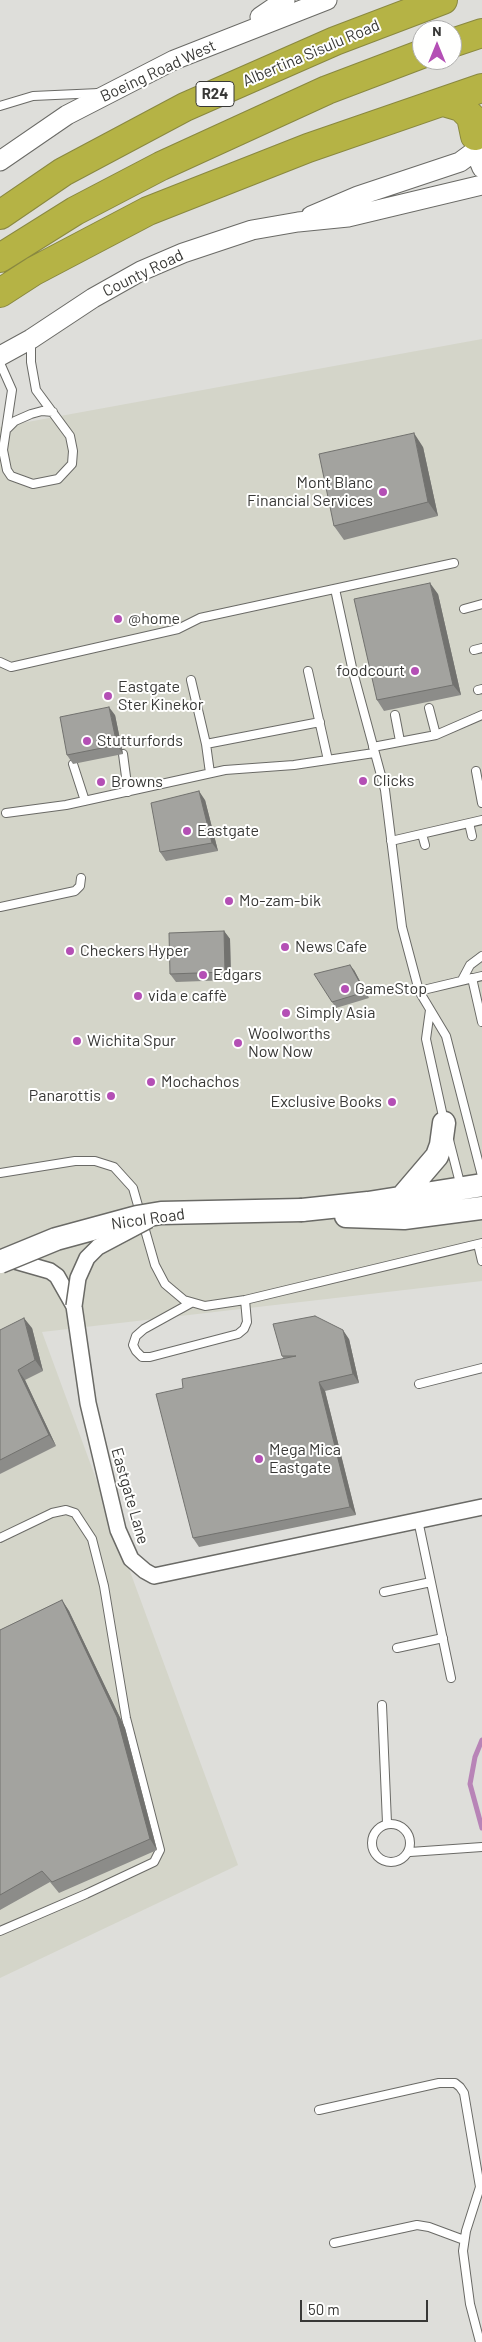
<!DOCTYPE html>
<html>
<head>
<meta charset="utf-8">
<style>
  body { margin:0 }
  #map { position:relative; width:482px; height:2342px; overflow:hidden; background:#dededa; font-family:Barlow,sans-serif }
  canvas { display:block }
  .north { position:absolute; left:412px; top:20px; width:50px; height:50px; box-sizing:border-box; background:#fffffe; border:1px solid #afafae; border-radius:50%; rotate:0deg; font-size:14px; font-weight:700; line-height:20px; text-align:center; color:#383836 }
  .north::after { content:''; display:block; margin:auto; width:18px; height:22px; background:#b44fb5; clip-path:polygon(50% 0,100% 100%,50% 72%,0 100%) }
  .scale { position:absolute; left:300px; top:2300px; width:128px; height:22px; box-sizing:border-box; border:2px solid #383836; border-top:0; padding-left:6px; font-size:15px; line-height:18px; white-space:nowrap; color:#383836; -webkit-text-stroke:4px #fffffe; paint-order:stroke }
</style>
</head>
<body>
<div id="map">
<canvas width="482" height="2342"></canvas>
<div class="north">N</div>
<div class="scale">50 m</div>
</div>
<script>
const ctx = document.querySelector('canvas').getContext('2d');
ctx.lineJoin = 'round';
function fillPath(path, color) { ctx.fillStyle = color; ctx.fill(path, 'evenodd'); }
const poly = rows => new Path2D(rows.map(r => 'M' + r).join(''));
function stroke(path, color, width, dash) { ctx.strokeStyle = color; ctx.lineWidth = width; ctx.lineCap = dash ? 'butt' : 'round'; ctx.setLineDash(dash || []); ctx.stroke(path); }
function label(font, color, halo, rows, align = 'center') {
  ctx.font = font + ' Barlow,sans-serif'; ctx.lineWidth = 4; ctx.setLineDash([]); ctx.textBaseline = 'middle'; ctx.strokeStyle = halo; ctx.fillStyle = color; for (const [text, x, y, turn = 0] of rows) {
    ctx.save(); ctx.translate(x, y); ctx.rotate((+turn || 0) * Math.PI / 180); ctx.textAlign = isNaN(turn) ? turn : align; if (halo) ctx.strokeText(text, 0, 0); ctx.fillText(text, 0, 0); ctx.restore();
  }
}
fillPath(poly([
  [482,339,482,1281,42,1332,238,1865,0,1978,0,427]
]), '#d4d5c9');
stroke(poly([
  [482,1740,475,1757,470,1784,482,1828]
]), '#b884b7', 5);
const service = poly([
  [0,106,33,96,99,93],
  [0,363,12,390,3,450,7,470,11,476,33,484,58,479,72,464,73,451,70,436,36,390,31,362,31,341],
  [7,429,15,421,31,414,42,411,53,412],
  [335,589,353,672,385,790,402,927,419,991,446,1036,482,1176],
  [464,609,482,604],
  [474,650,482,648],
  [0,662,11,667,178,629,200,618,454,563],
  [308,671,328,760],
  [191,680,206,744,320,722],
  [478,690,482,689],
  [429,708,436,735],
  [395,715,400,741],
  [206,744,210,773],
  [373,747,436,735,482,715],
  [123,754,128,792],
  [73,764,85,801],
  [476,771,482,803],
  [6,813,66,805,225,770,294,765,374,753],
  [469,823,472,836],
  [422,834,425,845],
  [391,841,482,820],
  [0,907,75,891,80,886,81,878],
  [472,978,482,1022],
  [462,980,470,965,482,956],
  [419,991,482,976],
  [430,1010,426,1039,444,1121],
  [449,1140,461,1187],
  [0,1173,75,1161,95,1161,114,1167,133,1188,155,1265,165,1284,184,1300,205,1306,245,1300,482,1243],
  [478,1244,482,1261],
  [191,1303,144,1329,136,1336,133,1345,136,1351,142,1357,150,1357,238,1334,244,1329,247,1322,245,1300],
  [419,1384,482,1368],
  [418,1520,451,1678],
  [0,1538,52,1513,66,1510,75,1513,92,1539,104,1586,126,1718,160,1850,154,1862,86,1894,0,1931],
  [384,1592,431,1582],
  [397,1648,443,1638],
  [382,1705,387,1823],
  '372 1843a19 19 0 1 1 38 0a19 19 0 1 1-38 0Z',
  [410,1852,482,1847],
  [319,2110,439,2083,455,2083,460,2087,464,2093,480,2187,466,2231,463,2251,470,2304,480,2342],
  [334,2243,417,2225,429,2227,464,2240]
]);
const minor = poly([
  [8,1259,50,1271,57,1276,74,1306,88,1403,118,1530,131,1559,145,1571,154,1576,482,1507]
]);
const tertiary = poly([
  [260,17,285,0],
  [475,138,475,151,482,168],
  [0,161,67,115,174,60,327,0],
  [311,216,358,196,460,162,475,151],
  [0,356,31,339,93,298,141,271,183,253,252,230,298,222,348,217,482,185]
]);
const secondary = poly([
  [402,1197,437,1156,441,1145,444,1123],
  [302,1210,368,1203,482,1185],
  [346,1216,404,1218,482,1208]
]);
const motorway = poly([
  [452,43,482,33],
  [444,102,461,107,471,117,475,136],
  [0,215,63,172,185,107,335,41,443,0],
  [0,258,75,211,161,166,327,90,422,54],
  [0,293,34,271,148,211,308,148,482,88]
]);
stroke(service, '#6a6a66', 10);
stroke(minor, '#6a6a66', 18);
stroke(tertiary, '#6a6a66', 21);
stroke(secondary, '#6a6a66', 25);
stroke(motorway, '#898840', 30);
stroke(service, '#fff', 8);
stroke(minor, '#fff', 15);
stroke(tertiary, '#fff', 19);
stroke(secondary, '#fff', 22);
stroke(motorway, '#b5b345', 28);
const minorBridge = poly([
  [74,1306,78,1278,87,1258,98,1247,149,1220]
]);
const secondaryBridge = poly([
  [0,1262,56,1239,137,1217,161,1213,302,1210]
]);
stroke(minorBridge, '#6a6a66', 18, []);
stroke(secondaryBridge, '#6a6a66', 25, []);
stroke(minorBridge, '#fff', 15);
stroke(secondaryBridge, '#fff', 22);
fillPath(poly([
  [423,447,438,516,344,540,334,526],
  [438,594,461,695,384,711,377,700],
  [115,715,123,754,73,764,67,755],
  [205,800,218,851,166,861,160,852],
  [224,931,230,939,231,980,176,982,170,974],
  [354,970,369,998,336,1008,332,1002],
  [32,1328,43,1371,25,1380,56,1446,0,1474,0,1329,0,1330],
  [349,1339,359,1383,325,1391,356,1515,199,1547,193,1538,183,1388,284,1359,282,1356],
  [62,1600,69,1611,125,1728,157,1850,59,1893,50,1882,0,1910,0,1630]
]), '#8c8c89');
fillPath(poly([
  [414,433,423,447,438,516,428,502],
  [430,583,438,594,461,695,453,685],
  [109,707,115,715,123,754,117,745],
  [199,791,205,800,218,851,212,843],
  [224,931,230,939,231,980,225,972],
  [350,965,354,970,369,998,365,992],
  [24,1318,32,1328,43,1371,35,1360],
  [343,1330,349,1339,359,1383,353,1374],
  [18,1370,25,1380,56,1446,49,1435],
  [319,1382,325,1391,356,1515,350,1507],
  [62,1600,69,1611,125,1728,157,1850,150,1839]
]), '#72726f');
const building = poly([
  [414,433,428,502,334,526,319,454,414,433],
  [430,583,453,685,377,700,354,599,430,583],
  [109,707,117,745,67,755,60,717,109,707],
  [199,791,212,843,160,852,151,803,199,791],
  [224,931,225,972,170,974,169,933,224,931],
  [350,965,365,992,332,1002,314,974,350,965],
  [315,1316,343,1330,353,1374,319,1382,350,1507,193,1538,156,1394,183,1388,182,1379,296,1356,282,1356,273,1324,315,1316],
  [24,1318,35,1360,18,1370,49,1435,0,1460,0,1330,24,1318],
  [62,1600,117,1717,150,1839,52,1882,42,1871,0,1895,0,1630,62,1600]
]);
fillPath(building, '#a3a39f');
stroke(building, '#72726f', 1);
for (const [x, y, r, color] of [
  [383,492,5,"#b44fb5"],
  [118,619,5,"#b44fb5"],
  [415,671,5,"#b44fb5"],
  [108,696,5,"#b44fb5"],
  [87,741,5,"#b44fb5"],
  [363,781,5,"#b44fb5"],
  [101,782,5,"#b44fb5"],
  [187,831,5,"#b44fb5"],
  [229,901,5,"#b44fb5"],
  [285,947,5,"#b44fb5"],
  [70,951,5,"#b44fb5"],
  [203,975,5,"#b44fb5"],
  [345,989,5,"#b44fb5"],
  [138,996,5,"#b44fb5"],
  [286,1013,5,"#b44fb5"],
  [77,1041,5,"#b44fb5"],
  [238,1043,5,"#b44fb5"],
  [151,1082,5,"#b44fb5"],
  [111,1096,5,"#b44fb5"],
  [392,1102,5,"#b44fb5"],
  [259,1459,5,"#b44fb5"]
]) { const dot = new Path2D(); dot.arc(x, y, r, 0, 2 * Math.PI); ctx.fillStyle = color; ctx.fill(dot); stroke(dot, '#fffffe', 2); }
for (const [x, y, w] of [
  [215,94,38]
]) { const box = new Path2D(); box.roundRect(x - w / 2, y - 12.5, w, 25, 4); ctx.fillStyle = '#fffffe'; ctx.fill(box); stroke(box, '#383836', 1); }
label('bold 15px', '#383836', null, [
  ["R24",215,94]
]);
label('16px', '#383836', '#fffffe', [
  ["Albertina Sisulu Road",311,53,-23],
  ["Boeing Road West",158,71,-25],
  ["County Road",143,273,-26],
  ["Nicol Road",148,1219,-8],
  ["Eastgate Lane",130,1496,74]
]);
label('16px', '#383836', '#fffffe', [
  ["Mont Blanc",373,483,"right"],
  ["Financial Services",373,501,"right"],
  ["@home",128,619],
  ["foodcourt",405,671,"right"],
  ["Eastgate",118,687],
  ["Ster Kinekor",118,705],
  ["Stutturfords",97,741],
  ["Clicks",373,781],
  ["Browns",111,782],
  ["Eastgate",197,831],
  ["Mo-zam-bik",239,901],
  ["News Cafe",295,947],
  ["Checkers Hyper",80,951],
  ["Edgars",213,975],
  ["GameStop",355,989],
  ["vida e caffè",148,996],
  ["Simply Asia",296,1013],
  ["Woolworths",248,1034],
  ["Now Now",248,1052],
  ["Wichita Spur",87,1041],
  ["Mochachos",161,1082],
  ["Panarottis",101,1096,"right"],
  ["Exclusive Books",382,1102,"right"],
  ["Mega Mica",269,1450],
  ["Eastgate",269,1468]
], 'left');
</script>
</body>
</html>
